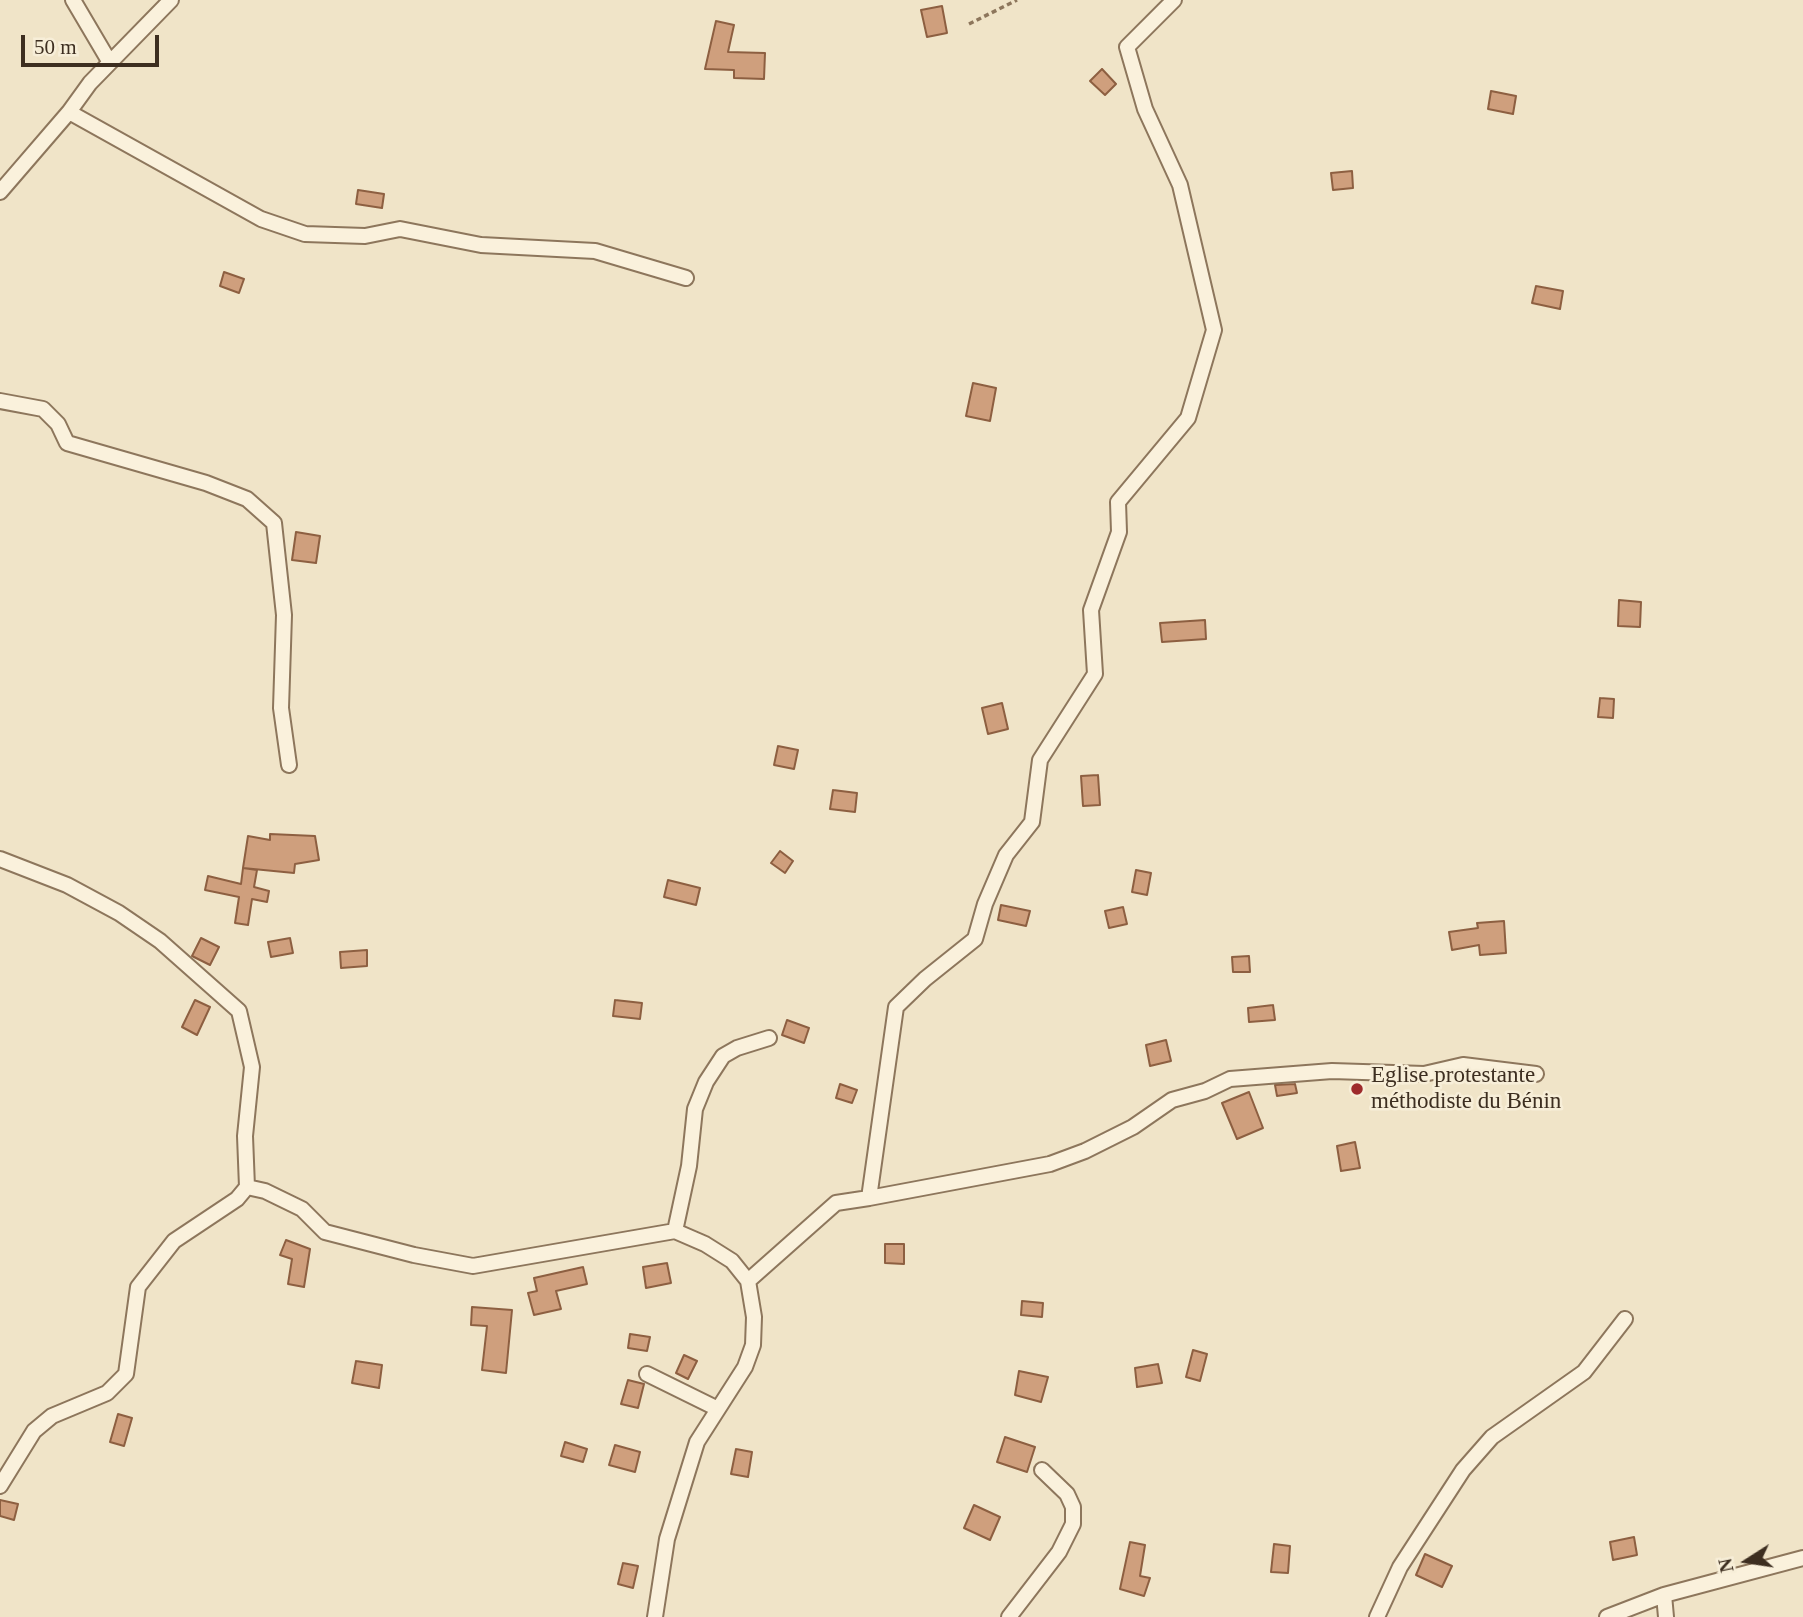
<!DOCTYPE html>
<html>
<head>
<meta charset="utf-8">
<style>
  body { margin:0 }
  #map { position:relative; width:1803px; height:1617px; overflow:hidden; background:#f0e4c8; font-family:Georgia,serif }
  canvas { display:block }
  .north { position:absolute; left:1712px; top:1526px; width:70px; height:70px; -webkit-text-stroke:5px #f7eed8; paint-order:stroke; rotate:258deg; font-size:19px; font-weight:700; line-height:28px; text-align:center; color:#3d2e20 }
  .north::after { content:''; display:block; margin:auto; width:24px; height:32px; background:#3d2e20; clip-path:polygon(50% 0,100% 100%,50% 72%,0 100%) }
  .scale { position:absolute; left:21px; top:35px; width:138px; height:32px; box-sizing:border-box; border:4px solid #3d2e20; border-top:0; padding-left:9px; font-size:21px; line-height:24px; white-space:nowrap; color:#3d2e20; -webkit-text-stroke:5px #f7eed8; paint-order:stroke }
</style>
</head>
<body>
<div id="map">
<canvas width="1803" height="1617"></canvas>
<div class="north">N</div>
<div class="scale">50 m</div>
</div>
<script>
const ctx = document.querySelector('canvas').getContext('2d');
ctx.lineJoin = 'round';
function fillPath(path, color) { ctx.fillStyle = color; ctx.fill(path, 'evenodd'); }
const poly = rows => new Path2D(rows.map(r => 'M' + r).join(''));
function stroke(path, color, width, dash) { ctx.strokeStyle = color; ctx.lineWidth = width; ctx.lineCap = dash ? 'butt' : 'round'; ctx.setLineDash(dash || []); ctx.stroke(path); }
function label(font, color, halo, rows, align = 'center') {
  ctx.font = font + ' Georgia,serif'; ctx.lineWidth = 5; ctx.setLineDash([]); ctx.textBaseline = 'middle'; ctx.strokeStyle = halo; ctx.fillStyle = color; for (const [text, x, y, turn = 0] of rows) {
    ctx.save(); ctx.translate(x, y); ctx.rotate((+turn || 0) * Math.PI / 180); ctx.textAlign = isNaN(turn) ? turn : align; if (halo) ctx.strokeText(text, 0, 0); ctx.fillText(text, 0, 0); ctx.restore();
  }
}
const building = poly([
  [942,6,947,33,927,37,921,10,942,6],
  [716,21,734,25,728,52,765,53,764,79,734,78,734,70,705,69,716,21],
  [1102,69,1116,84,1105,95,1090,81,1102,69],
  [1491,91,1516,96,1513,114,1488,109,1491,91],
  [1352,171,1353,188,1333,190,1331,173,1352,171],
  [358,190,384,194,382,208,356,204,358,190],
  [224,272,244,279,239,293,220,286,224,272],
  [1536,286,1563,291,1560,309,1532,303,1536,286],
  [973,383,996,388,990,421,966,416,973,383],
  [296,532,320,536,316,563,292,560,296,532],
  [1619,600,1641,602,1640,627,1618,626,1619,600],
  [1205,620,1206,639,1162,642,1160,623,1205,620],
  [1600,698,1614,699,1613,718,1598,717,1600,698],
  [1002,703,1008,729,988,734,982,708,1002,703],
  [778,746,798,750,794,769,774,765,778,746],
  [1098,775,1100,805,1083,806,1081,776,1098,775],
  [833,790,857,793,855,812,830,809,833,790],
  [270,834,315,836,319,860,295,864,294,873,243,868,248,836,270,840,270,834],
  [780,851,793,861,785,873,771,863,780,851],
  [243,868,257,870,254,887,269,891,267,902,252,899,248,925,235,923,239,897,205,890,208,876,241,884,243,868],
  [1136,870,1151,873,1147,895,1132,892,1136,870],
  [668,880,700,888,696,905,664,897,668,880],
  [1001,905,1030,911,1026,926,998,920,1001,905],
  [1123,907,1127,924,1109,928,1105,911,1123,907],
  [1504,921,1506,953,1480,955,1479,945,1452,950,1449,932,1478,928,1477,923,1504,921],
  [201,938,219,947,210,965,192,956,201,938],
  [290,938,293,953,271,957,268,942,290,938],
  [367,950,367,966,341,968,340,952,367,950],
  [1249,956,1250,972,1233,972,1232,957,1249,956],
  [195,1000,210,1007,197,1035,182,1027,195,1000],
  [615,1000,642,1003,640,1019,613,1016,615,1000],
  [1273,1005,1275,1020,1249,1022,1248,1008,1273,1005],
  [787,1020,809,1028,804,1043,782,1035,787,1020],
  [1166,1040,1171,1061,1150,1066,1146,1045,1166,1040],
  [840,1084,857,1090,852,1103,836,1098,840,1084],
  [1295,1084,1297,1093,1277,1096,1275,1085,1295,1084],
  [1249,1092,1263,1128,1237,1139,1222,1103,1249,1092],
  [1355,1142,1360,1168,1341,1171,1337,1146,1355,1142],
  [286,1240,310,1249,304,1287,288,1284,292,1259,280,1255,286,1240],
  [885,1244,904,1244,904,1264,885,1263,885,1244],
  [667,1263,671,1283,646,1288,643,1267,667,1263],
  [583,1267,587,1284,556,1291,561,1309,534,1315,528,1293,537,1291,534,1278,583,1267],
  [1022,1301,1043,1303,1042,1317,1021,1315,1022,1301],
  [472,1307,512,1310,506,1373,482,1370,487,1326,471,1325,472,1307],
  [630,1334,650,1337,647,1351,628,1348,630,1334],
  [1193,1350,1207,1354,1200,1381,1186,1377,1193,1350],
  [684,1355,697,1361,688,1379,676,1373,684,1355],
  [356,1361,382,1365,379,1388,352,1383,356,1361],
  [1158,1364,1162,1383,1137,1387,1135,1368,1158,1364],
  [1019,1371,1048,1377,1041,1402,1015,1395,1019,1371],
  [628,1380,644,1384,638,1408,621,1404,628,1380],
  [118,1414,132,1418,124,1446,110,1442,118,1414],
  [1005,1437,1035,1447,1027,1472,997,1462,1005,1437],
  [565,1442,587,1449,583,1462,561,1456,565,1442],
  [615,1445,640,1452,635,1472,609,1465,615,1445],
  [736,1449,752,1452,748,1477,731,1474,736,1449],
  [0,1500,18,1504,14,1520,0,1516,0,1500],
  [974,1505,1000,1517,990,1540,964,1528,974,1505],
  [1634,1537,1637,1555,1613,1560,1610,1542,1634,1537],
  [1130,1542,1145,1545,1140,1576,1150,1578,1144,1596,1120,1589,1130,1542],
  [1274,1544,1290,1546,1288,1573,1271,1572,1274,1544],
  [1425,1554,1452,1566,1442,1587,1416,1575,1425,1554],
  [623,1563,638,1566,633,1588,618,1584,623,1563]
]);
fillPath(building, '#cf9f7d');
stroke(building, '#8d5f41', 2);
const street = poly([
  [73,0,109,61],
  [69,112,261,219,305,234,365,236,400,229,481,245,595,251,686,278],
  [0,192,69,112,90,83,171,0],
  [0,401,43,409,58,424,67,443,206,483,247,499,274,523,284,615,281,708,289,765],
  [0,859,67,885,119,913,160,941,239,1011,252,1067,245,1136,247,1187,265,1191,302,1209,325,1232,414,1255,473,1266,675,1231,705,1244,732,1261,748,1281,754,1317,753,1345,745,1367,697,1442,667,1539,655,1617],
  [869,1198,1050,1164,1085,1151,1133,1127,1172,1100,1205,1091,1230,1079,1332,1071,1424,1074,1463,1065,1536,1074],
  [675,1231,689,1166,695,1109,706,1082,723,1056,737,1048,769,1038],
  [748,1281,836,1203,869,1198,896,1007,925,979,975,939,985,904,1006,855,1032,822,1040,760,1095,674,1091,610,1119,532,1118,502,1188,418,1214,330,1180,185,1145,109,1127,47,1174,0],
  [647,1374,716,1408],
  [0,1486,34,1431,52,1416,107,1393,126,1374,138,1287,174,1241,237,1199,247,1187],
  [1664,1595,1666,1617],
  [1009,1617,1059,1552,1073,1524,1073,1507,1067,1494,1042,1470],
  [1377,1617,1400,1567,1463,1470,1492,1437,1584,1372,1625,1319],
  [1607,1617,1664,1595,1803,1558]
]);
stroke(street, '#8d765c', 18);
stroke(poly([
  [969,24,1017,0]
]), '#8d765c', 3.5, [5, 3.5]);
stroke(street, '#faf1dc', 14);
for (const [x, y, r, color] of [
  [1357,1089,7,"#9e2a2b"]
]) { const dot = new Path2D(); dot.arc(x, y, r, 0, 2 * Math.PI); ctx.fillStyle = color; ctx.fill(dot); stroke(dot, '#f7eed8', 2.5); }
label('23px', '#3d2e20', '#f7eed8', [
  ["Eglise protestante",1371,1076],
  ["méthodiste du Bénin",1371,1102]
], 'left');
</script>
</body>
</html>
